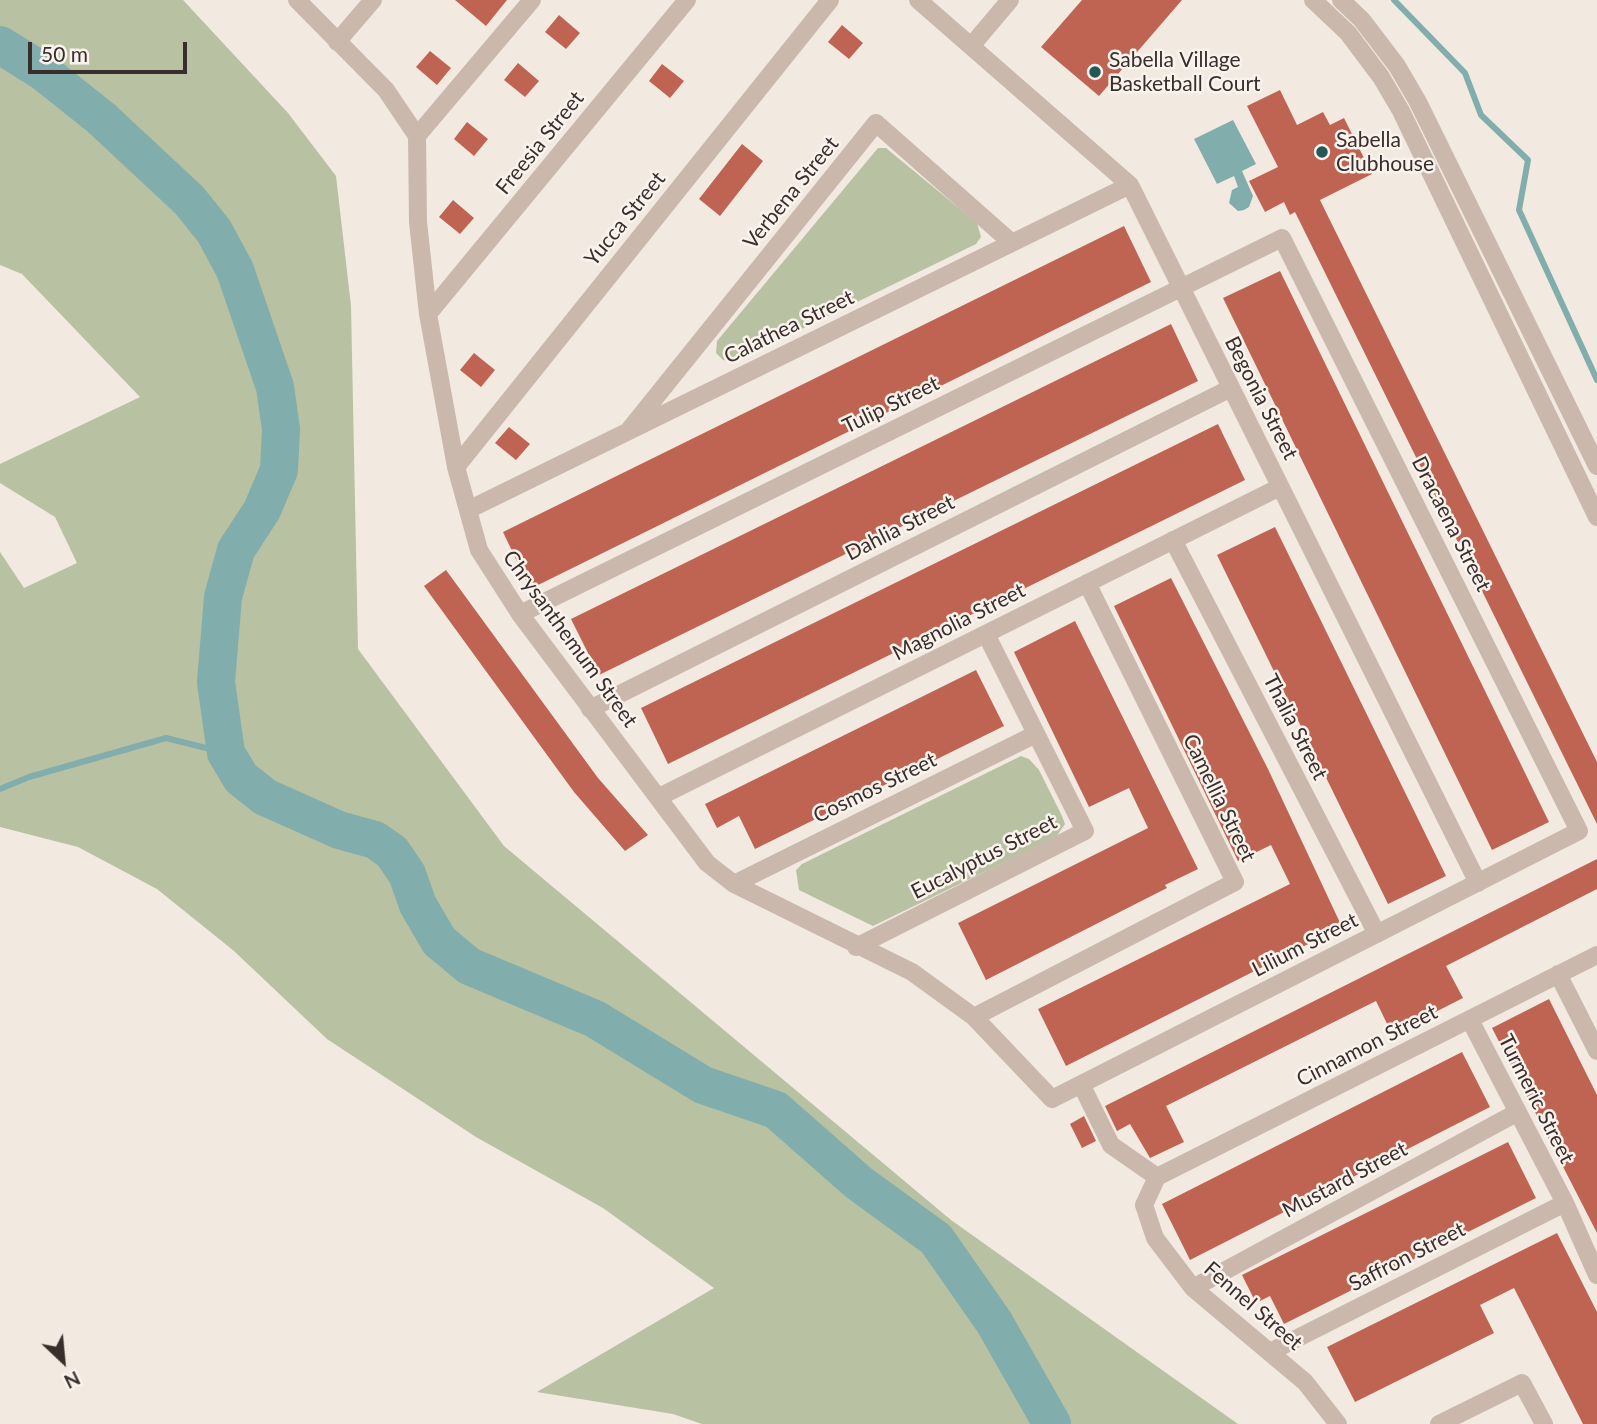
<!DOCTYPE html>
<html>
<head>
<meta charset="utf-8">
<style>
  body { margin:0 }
  #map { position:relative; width:1597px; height:1424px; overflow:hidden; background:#f2e9e1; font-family:Lato,sans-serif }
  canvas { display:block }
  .north { position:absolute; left:28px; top:1326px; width:70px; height:70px; -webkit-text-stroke:5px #faf3ed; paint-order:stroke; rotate:154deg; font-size:19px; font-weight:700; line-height:28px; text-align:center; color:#392e2b }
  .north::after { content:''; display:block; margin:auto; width:24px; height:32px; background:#392e2b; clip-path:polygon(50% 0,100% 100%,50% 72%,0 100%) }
  .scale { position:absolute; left:28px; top:42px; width:159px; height:32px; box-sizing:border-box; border:4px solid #392e2b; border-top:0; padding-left:9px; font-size:21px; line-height:24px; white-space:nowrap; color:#392e2b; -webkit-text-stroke:5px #faf3ed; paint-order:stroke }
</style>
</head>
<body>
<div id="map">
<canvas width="1597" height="1424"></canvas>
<div class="north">N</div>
<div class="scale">50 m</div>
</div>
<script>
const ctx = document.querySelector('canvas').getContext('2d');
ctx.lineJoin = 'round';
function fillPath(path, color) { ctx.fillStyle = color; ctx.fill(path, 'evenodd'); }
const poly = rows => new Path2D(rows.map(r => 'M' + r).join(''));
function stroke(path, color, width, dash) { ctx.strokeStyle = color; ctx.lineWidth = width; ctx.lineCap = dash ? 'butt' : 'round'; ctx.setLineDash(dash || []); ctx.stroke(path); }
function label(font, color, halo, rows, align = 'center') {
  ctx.font = font + ' Lato,sans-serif'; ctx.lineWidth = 5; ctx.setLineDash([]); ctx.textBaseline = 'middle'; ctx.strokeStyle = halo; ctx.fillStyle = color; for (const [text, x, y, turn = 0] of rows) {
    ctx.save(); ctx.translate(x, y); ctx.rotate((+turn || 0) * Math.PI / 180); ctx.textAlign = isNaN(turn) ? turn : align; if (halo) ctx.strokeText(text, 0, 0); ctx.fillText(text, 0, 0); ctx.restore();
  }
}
fillPath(poly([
  [0,0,183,0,288,113,336,176,351,306,358,649,504,846,951,1220,1238,1424,702,1424,673,1414,537,1392,714,1288,603,1208,476,1137,327,1039,234,951,157,889,78,847,0,827,0,552,24,588,77,563,55,517,0,483,0,464,140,397,22,274,0,265],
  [878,148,886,148,977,223,981,237,976,244,734,362,723,360,716,353,717,341],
  [1021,756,1029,759,1039,770,1062,816,1065,824,1056,837,873,926,799,890,796,870,802,864]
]), '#b8c1a1');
fillPath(poly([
  [1233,120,1256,164,1242,171,1253,196,1249,207,1244,210,1238,211,1229,203,1232,190,1238,187,1234,176,1217,184,1194,139]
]), '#81aeac');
stroke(poly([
  [1394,0,1465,73,1481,115,1528,160,1519,210,1597,380],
  [0,789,29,777,166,738,226,753]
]), '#81aeac', 6);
stroke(poly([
  [0,45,42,71,101,118,189,200,214,231,235,270,275,387,281,429,279,470,262,510,236,550,223,597,216,682,226,753,241,778,265,797,339,830,375,840,392,852,407,874,418,905,439,941,469,966,595,1019,703,1085,776,1110,859,1183,936,1239,994,1322,1052,1424]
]), '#81aeac', 38);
fillPath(poly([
  [455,0,507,0,486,26],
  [1082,0,1182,0,1099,96,1041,47],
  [559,15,580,33,566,49,545,32],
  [842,25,863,43,849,59,828,42],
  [430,51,451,68,437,85,416,67],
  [518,63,539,81,525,97,504,80],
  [662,64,684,81,670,98,649,81],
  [1280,90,1297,125,1323,112,1330,125,1344,118,1372,174,1320,200,1597,762,1597,824,1295,212,1290,215,1284,202,1265,212,1249,181,1278,167,1247,106],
  [467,122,488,139,474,156,454,139],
  [742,144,763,161,720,216,699,199],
  [453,200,474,218,460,234,439,217],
  [1124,226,1151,282,530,589,503,532],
  [1280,271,1549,822,1492,850,1223,298],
  [1171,324,1198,381,599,675,571,619],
  [474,353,495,370,481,387,460,370],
  [1218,424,1245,480,668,764,641,708],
  [509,427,530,444,516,460,495,443],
  [1275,527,1446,876,1388,904,1217,555],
  [446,570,598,778,648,835,625,851,574,792,424,586],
  [1171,578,1268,769,1342,927,1066,1066,1038,1009,1290,884,1271,845,1238,861,1114,606],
  [1075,621,1198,869,1165,885,1167,888,986,980,958,923,1148,828,1129,788,1089,807,1014,652],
  [976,670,1004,726,755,849,739,816,717,828,705,804],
  [1597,859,1597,889,1446,966,1463,998,1392,1034,1376,1001,1166,1106,1184,1142,1150,1158,1130,1124,1117,1131,1105,1106],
  [1549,999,1597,1095,1597,1233,1492,1028],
  [1462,1052,1490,1107,1190,1260,1162,1204],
  [1084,1116,1096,1141,1082,1148,1070,1124],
  [1508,1142,1536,1198,1284,1324,1270,1296,1256,1303,1242,1275],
  [1557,1233,1597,1312,1597,1424,1583,1424,1514,1288,1480,1305,1494,1333,1355,1402,1327,1347]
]), '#bf6452');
stroke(poly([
  [297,0,386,90,417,136,418,222,428,314,456,467,479,550,520,614,707,863,734,884,912,972,974,1017,1052,1099,1579,831,1282,238,520,614],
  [918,0,1130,185,1478,883],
  [1313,0,1348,33,1381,77,1401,111,1597,517],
  [1341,0,1362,20,1397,66,1418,102,1597,466],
  [337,42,373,0],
  [972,45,1010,0],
  [417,136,532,0],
  [428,314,687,0],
  [630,429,876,123,1012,243],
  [456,467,830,0],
  [468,510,1130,185],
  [1173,540,1377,934],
  [590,709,1231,388],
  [659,797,1280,487],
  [734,884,1036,734],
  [856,947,1085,831,986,634],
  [1558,974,1597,1051],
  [974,1017,1235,882,1087,583],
  [1470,1020,1565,1203,1597,1275],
  [1081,1084,1111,1145,1157,1177],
  [1157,1177,1597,955],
  [1157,1177,1144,1205,1155,1238,1193,1288,1305,1382,1338,1424],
  [1193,1288,1518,1112],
  [1270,1352,1565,1203],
  [1439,1424,1522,1383,1544,1424]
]), '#cab8ad', 18);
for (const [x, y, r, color] of [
  [1095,72,7,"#235858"],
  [1322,152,7,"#235858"]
]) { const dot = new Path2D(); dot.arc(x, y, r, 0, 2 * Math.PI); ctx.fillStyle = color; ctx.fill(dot); stroke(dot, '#faf3ed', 2.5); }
label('21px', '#392e2b', '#faf3ed', [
  ["Sabella Village",1109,60],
  ["Basketball Court",1109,84],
  ["Sabella",1336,140],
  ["Clubhouse",1336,164]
], 'left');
label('21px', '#392e2b', '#faf3ed', [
  ["Freesia Street",540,143,-51],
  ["Verbena Street",791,193,-51],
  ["Yucca Street",625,219,-51],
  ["Calathea Street",789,327,-26],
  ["Begonia Street",1261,398,63],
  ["Tulip Street",891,405,-26],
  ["Dracaena Street",1451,524,63],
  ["Dahlia Street",900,528,-27],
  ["Magnolia Street",959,622,-27],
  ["Chrysanthemum Street",570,639,54],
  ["Thalia Street",1295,727,63],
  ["Cosmos Street",875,788,-26],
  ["Camellia Street",1219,798,64],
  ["Eucalyptus Street",984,857,-27],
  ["Lilium Street",1305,945,-27],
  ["Cinnamon Street",1367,1046,-27],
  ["Turmeric Street",1536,1099,63],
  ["Mustard Street",1345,1180,-28],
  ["Saffron Street",1407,1257,-27],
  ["Fennel Street",1253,1306,41]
]);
</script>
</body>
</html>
